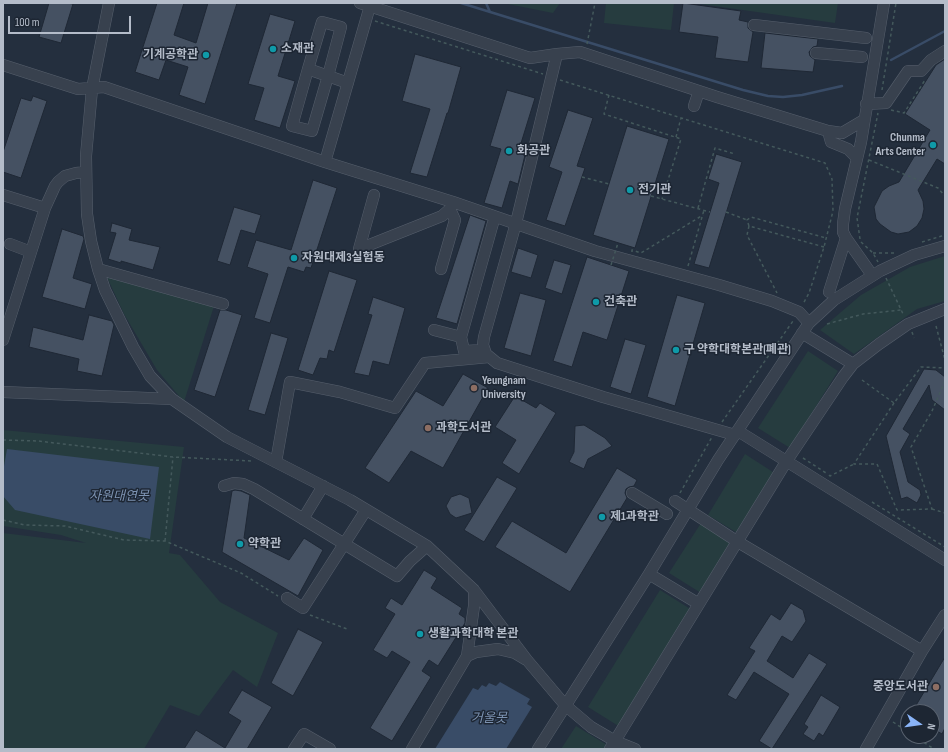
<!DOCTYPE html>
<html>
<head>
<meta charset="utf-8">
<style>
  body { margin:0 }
  #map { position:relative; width:948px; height:752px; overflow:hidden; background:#242f3e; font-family:"Sofia Sans Condensed",sans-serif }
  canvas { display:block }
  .frame { position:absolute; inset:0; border:4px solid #b4bcc9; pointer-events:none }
  .north { position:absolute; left:900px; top:704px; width:40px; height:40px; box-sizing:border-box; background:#1d2633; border:1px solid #59626f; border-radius:50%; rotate:103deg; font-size:11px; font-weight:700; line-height:16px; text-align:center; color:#b4bcc9 }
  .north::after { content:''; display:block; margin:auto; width:14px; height:18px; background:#8ab4f8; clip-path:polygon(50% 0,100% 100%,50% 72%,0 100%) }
  .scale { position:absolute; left:8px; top:16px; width:123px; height:18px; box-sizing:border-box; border:2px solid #b4bcc9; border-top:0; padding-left:5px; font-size:12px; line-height:14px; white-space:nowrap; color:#b4bcc9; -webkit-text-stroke:3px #1d2633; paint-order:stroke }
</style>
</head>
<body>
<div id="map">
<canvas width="948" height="752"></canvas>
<div class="frame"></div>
<div class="north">N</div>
<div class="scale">100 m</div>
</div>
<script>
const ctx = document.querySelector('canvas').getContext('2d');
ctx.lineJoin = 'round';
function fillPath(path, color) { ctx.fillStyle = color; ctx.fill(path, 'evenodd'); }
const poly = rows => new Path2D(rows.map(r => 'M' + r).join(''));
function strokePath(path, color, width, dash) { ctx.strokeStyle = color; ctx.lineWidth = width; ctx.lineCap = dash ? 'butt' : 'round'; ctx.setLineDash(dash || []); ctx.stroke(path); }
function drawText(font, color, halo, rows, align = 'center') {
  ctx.font = font + ' "Sofia Sans Condensed","Noto Sans KR",sans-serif'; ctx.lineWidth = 3; ctx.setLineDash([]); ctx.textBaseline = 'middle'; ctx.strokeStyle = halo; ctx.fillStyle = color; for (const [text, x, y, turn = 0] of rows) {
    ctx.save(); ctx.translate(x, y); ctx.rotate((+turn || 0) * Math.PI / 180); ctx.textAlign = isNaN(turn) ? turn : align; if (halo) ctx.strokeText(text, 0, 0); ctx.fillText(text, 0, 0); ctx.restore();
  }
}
fillPath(poly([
  [503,3,560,3,553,13],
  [606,3,674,3,671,30,604,23],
  [693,3,838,3,835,23],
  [945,256,945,301,917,309,854,354,820,330,861,295,910,267],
  [106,275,214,306,184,402,157,370,124,314],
  [808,351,838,371,790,448,758,428],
  [3,430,184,447,169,553,180,555,220,602,278,633,257,687,233,670,199,716,170,705,144,749,3,749,3,533,86,543,61,535,3,526],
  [745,454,776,474,739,534,708,515],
  [701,523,732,543,701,593,669,573],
  [660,590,692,610,620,727,588,707],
  [576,726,607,745,605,749,561,749]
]), '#263c3f');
fillPath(poly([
  [7,449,159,467,150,539,15,510,3,496,3,472],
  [500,682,530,699,527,704,532,707,506,749,435,749,473,688,478,690,482,685,486,687,489,683,496,686]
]), '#394c67');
strokePath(poly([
  [461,3,743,90,768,96,783,97,802,95,842,86],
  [486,3,490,12],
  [891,60,945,31]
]), '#394c67', 2.5);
const building = poly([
  [49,3,67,3,73,4,61,43,39,37,49,3],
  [157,3,184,3,174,35,196,43,208,3,237,3,205,104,179,95,188,67,166,60,159,80,135,72,157,3],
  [683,3,741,11,739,20,748,22,748,28,753,32,748,62,715,58,718,37,679,32,683,3],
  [270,14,295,21,278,76,295,81,280,128,254,120,264,88,248,84,270,14],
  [765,33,818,39,817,46,813,47,809,52,810,56,815,60,813,72,761,68,765,33],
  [415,54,461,67,448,113,447,113,427,177,410,173,430,109,402,101,415,54],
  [945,59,945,164,937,159,918,190,923,201,924,209,922,218,917,226,909,232,898,234,891,232,880,224,876,219,874,207,882,191,889,186,899,182,930,130,905,114,936,65,945,59],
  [507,90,535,98,518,153,525,155,518,184,510,181,502,208,484,203,501,149,490,146,507,90],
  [33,96,47,101,21,178,3,172,3,152,21,98,31,101,33,96],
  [568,110,593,118,577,166,585,168,565,226,546,220,562,172,549,167,568,110],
  [627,126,669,139,635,248,593,235,627,126],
  [716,154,742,162,709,268,694,264,719,183,708,179,716,154],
  [313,180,337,188,311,268,306,267,304,272,288,267,270,323,254,318,268,274,247,267,256,240,291,250,313,180],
  [234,207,261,215,255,234,241,230,230,265,217,261,234,207],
  [470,215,486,221,457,324,436,318,470,215],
  [112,223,132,229,129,240,160,247,153,270,121,261,121,263,108,259,116,233,110,232,112,223],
  [62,229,83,236,84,239,73,278,92,284,85,309,42,297,62,229],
  [518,248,538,255,531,278,511,272,518,248],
  [587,257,629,271,607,340,583,332,572,367,553,361,587,257],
  [554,260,571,265,562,294,545,288,554,260],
  [329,271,357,280,334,352,329,350,327,359,320,358,313,375,298,370,329,271],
  [520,293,546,300,531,356,504,348,520,293],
  [677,295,705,303,675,406,647,397,677,295],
  [373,297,405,308,389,365,373,361,369,376,354,373,372,315,368,314,373,297],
  [220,310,226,310,242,315,215,397,194,390,220,310],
  [89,315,112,321,114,325,102,376,77,371,79,359,29,347,33,327,83,340,89,315],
  [271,333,288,338,265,415,248,410,271,333],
  [625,339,646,345,631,394,610,387,625,339],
  [924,369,936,370,945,377,945,410,932,400,929,385,903,429,910,434,900,452,908,482,920,490,921,495,917,503,907,497,901,499,886,436,924,369],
  [463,374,488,388,443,468,411,451,389,483,365,468,416,391,443,406,463,374],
  [515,396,536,408,540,403,556,413,519,474,502,463,516,440,495,427,515,396],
  [584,425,605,438,612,446,588,459,584,469,569,462,574,452,575,426,584,425],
  [617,468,637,480,634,486,629,487,626,489,625,493,627,498,570,592,495,547,512,521,566,553,617,468],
  [497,477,517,488,484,542,464,530,497,477],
  [235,490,241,491,250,495,244,538,289,560,304,538,323,550,298,596,222,552,232,491,235,490],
  [460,494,469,498,472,513,456,518,450,514,446,506,451,497,460,494],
  [424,570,437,578,431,588,462,608,459,614,465,618,465,623,438,666,429,660,422,671,431,677,392,741,370,728,410,662,392,651,387,658,373,650,395,614,385,608,391,598,402,605,424,570],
  [791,603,803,610,806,621,792,642,782,636,767,661,793,678,809,653,827,664,772,749,759,741,789,694,754,672,736,700,727,695,755,651,749,648,771,614,780,620,791,603],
  [298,629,323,642,293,696,271,683,298,629],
  [945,657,945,728,942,734,932,728,932,712,912,712,945,657],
  [242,690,272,707,247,749,184,749,196,730,225,748,241,721,228,713,242,690],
  [821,695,840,707,823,736,819,733,814,741,803,734,808,727,804,724,821,695]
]);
fillPath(building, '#455162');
strokePath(building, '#1f2835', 1);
const minor = poly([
  [109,3,92,89,86,156,87,214,91,241,98,269,105,290,133,347,150,376,172,399,227,437,350,500,427,546,474,590,527,660,565,705,591,727,615,741,635,749],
  [360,3,530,58,557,54,580,52,717,97,828,131,842,133,864,120],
  [754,25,866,38],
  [816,53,862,57],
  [557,54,516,223,484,337,483,345,486,354,497,363,603,397,735,435],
  [3,65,78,89,104,87,325,162,453,202,595,251,719,285,772,301,799,312,809,323],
  [308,69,322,22,341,27,328,76,312,131,292,126,308,69,348,83],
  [866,104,886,103,908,71,921,71,931,60,945,51],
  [694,106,699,91],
  [828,131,831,142,848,149,857,158],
  [325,162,370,6],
  [3,195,45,208],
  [374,195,359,249,442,216,450,209,453,202],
  [10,244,31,252],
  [98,269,223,304],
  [441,269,455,220,450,209],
  [872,275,846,238,843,232,843,224,845,209,861,142,884,3],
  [829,292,846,238],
  [434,330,461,337],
  [802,333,853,364],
  [3,340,45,208,55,186,58,182,65,176,76,173,86,172],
  [484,350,464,351,461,337,493,223],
  [3,392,172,399],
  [738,431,945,560],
  [276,462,290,382,340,392,395,408,425,363,489,357],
  [224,486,234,483,243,484,254,489,397,576,410,561,427,546],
  [632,493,667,514],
  [675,501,738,542,922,651],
  [303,519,323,486],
  [649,574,699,604],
  [287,598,303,608,366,510],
  [467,656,474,606,474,590],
  [294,749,304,734,330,749],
  [412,749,467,656,476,652,498,649,515,653,525,659],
  [538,749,649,574,718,460,809,323,834,300,880,271,914,255,945,246],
  [610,749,786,462,843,377,853,364,879,344,908,324,945,309],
  [866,749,922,651,945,615]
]);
strokePath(minor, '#565f6c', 12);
strokePath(poly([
  [375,21,543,74],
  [587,44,595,3],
  [560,80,825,163,832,179,833,211,824,247,809,293,803,304],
  [882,90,896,3],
  [609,95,604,114,681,139,662,199],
  [891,110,904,113,925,80],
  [676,137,681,118],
  [869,160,938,188,945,196],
  [582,177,609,184],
  [651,196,710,212],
  [698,208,715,148,735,154],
  [726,212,747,220],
  [749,226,747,235,777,293],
  [860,239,857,218,878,113],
  [861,242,873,253,878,262],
  [922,242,945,235],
  [824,247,749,226,747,220,751,217,826,238],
  [632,252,632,250,641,253,703,215],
  [873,253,894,253],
  [688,266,704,210],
  [886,278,904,316],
  [827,324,863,314,901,310],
  [936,326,945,360],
  [912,332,914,338],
  [862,380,894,403,921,367,945,368],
  [894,403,854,464,877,464,897,510,932,509,911,447,932,411,945,381],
  [722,422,793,321],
  [3,440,38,441,173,457,252,461],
  [803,458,826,473],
  [829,475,830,476,854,464],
  [680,493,712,437],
  [872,502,945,547],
  [932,509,945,513],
  [3,520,25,525,65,526,124,540,165,541,241,573,278,596],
  [165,541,173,457],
  [310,615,347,629],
  [893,722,908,732],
  [914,736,934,749]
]), '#44595c', 1.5, [3, 3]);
strokePath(minor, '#38414e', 11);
strokePath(poly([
  [611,265,618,243]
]), '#44595c', 1.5, [3, 3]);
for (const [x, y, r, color] of [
  [273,49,4,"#0f9aa8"],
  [206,55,4,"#0f9aa8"],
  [933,145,4,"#0f9aa8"],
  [509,151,4,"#0f9aa8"],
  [630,190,4,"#0f9aa8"],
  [294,258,4,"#0f9aa8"],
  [596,302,4,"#0f9aa8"],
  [676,350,4,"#0f9aa8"],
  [474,388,4,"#8d6e63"],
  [428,428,4,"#8d6e63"],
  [602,517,4,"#0f9aa8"],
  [240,544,4,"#0f9aa8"],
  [420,634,4,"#0f9aa8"],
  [936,687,4,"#8d6e63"]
]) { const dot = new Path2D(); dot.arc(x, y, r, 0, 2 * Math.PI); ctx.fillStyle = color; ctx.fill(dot); strokePath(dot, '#1d2633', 1.5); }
drawText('bold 12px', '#b4bcc9', '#1d2633', [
  ["소재관",281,49],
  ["기계공학관",198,55,"right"],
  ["Chunma",925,138,"right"],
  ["Arts Center",925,152,"right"],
  ["화공관",517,151],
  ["전기관",638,190],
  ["자원대제3실험동",302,258],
  ["건축관",604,302],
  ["구 약학대학본관(폐관)",684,350],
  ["Yeungnam",482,381],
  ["University",482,395],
  ["과학도서관",436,428],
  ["제1과학관",610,517],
  ["약학관",248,544],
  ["생활과학대학 본관",428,634],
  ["중앙도서관",928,687,"right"]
], 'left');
drawText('italic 13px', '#7c92b1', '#1d2633', [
  ["자원대연못",119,497],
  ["거울못",489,719]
]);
</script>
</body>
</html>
